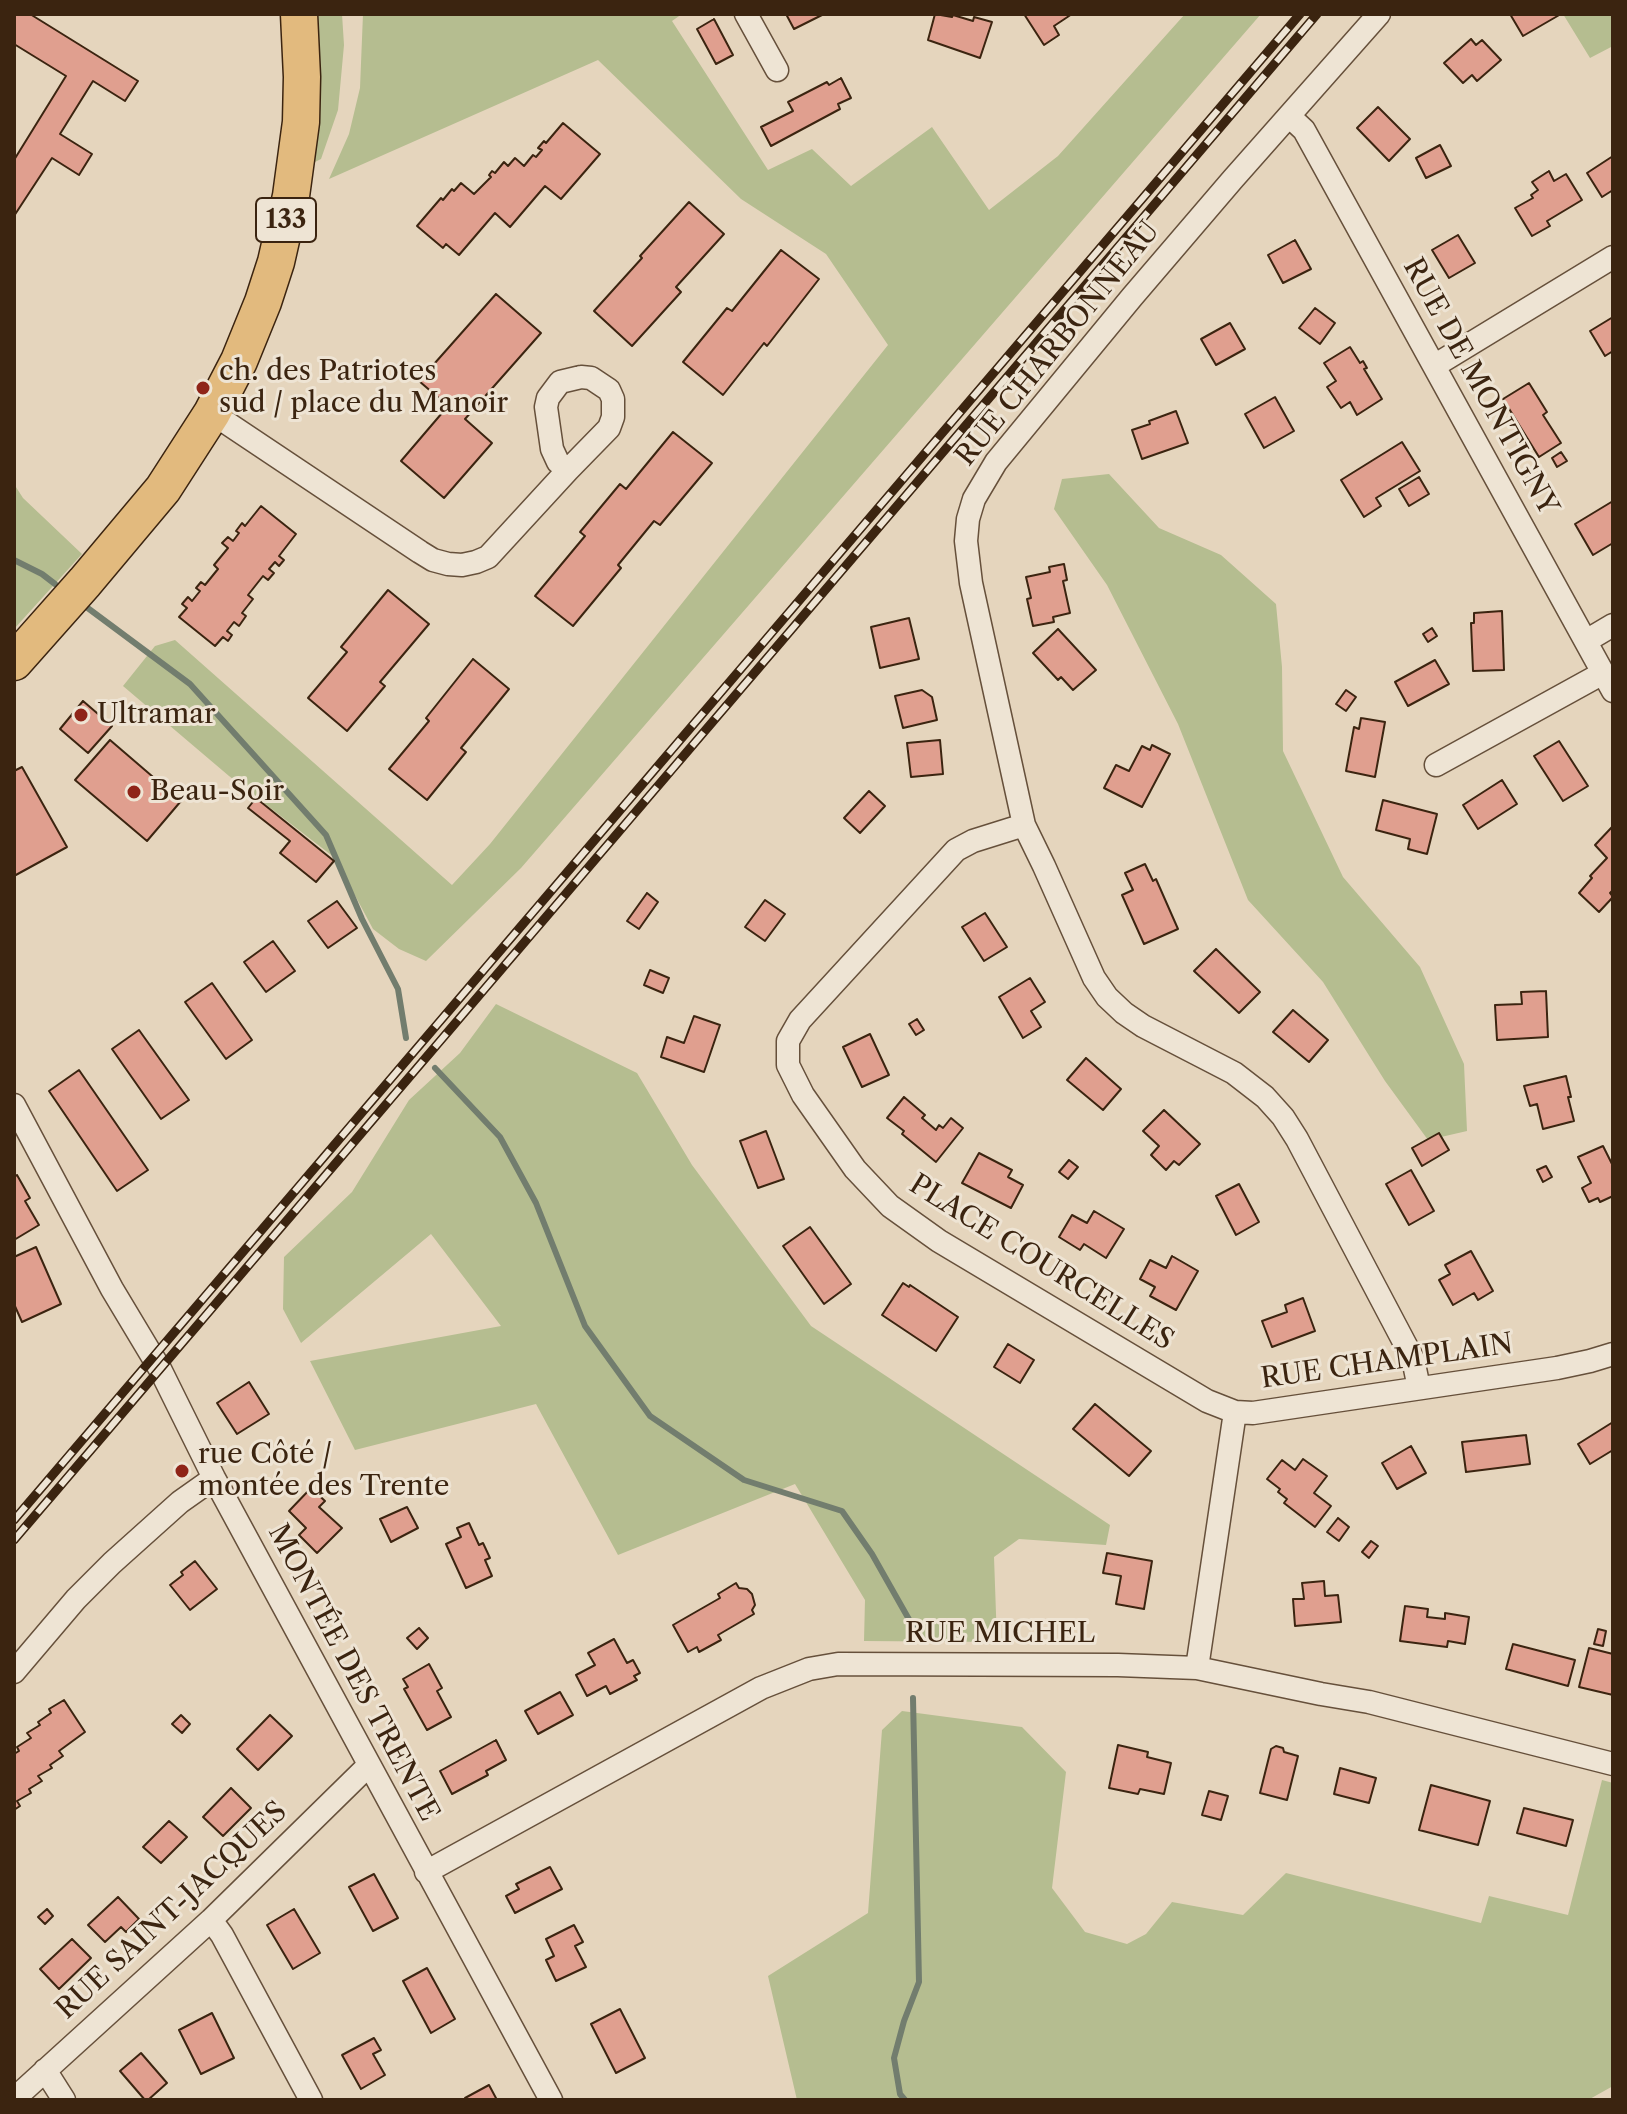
<!DOCTYPE html>
<html>
<head>
<meta charset="utf-8">
<style>
  body { margin:0 }
  #map { position:relative; width:1627px; height:2114px; overflow:hidden; background:#e5d5bd; font-family:"Libre Caslon Text",serif }
  canvas { display:block }
  .frame { position:absolute; inset:0; border:16px solid #3b2410; pointer-events:none }
</style>
</head>
<body>
<div id="map">
<canvas width="1627" height="2114"></canvas>
<div class="frame"></div>
</div>
<script>
const ctx = document.querySelector('canvas').getContext('2d');
ctx.lineJoin = 'round';
function fillPath(path, color) { ctx.fillStyle = color; ctx.fill(path, 'evenodd'); }
const poly = rows => new Path2D(rows.map(r => 'M' + r).join(''));
function strokePath(path, color, width, dash) { ctx.strokeStyle = color; ctx.lineWidth = width; ctx.lineCap = dash ? 'butt' : 'round'; ctx.setLineDash(dash || []); ctx.stroke(path); }
function drawText(font, color, halo, rows, align = 'center') {
  ctx.font = font + ' "Libre Caslon Text",serif'; ctx.lineWidth = 6; ctx.setLineDash([]); ctx.textBaseline = 'middle'; ctx.strokeStyle = halo; ctx.fillStyle = color; for (const [text, x, y, turn = 0] of rows) {
    ctx.save(); ctx.translate(x, y); ctx.rotate((+turn || 0) * Math.PI / 180); ctx.textAlign = isNaN(turn) ? turn : align; if (halo) ctx.strokeText(text, 0, 0); ctx.fillText(text, 0, 0); ctx.restore();
  }
}
fillPath(poly([
  [316,14,342,14,344,45,338,110,321,159,313,163],
  [363,14,682,14,672,21,768,170,812,149,851,186,932,127,989,210,1058,156,1185,14,1261,14,521,868,426,961,399,949,373,929,335,858,229,776,123,686,155,646,175,640,452,885,490,844,888,345,826,254,741,199,598,60,329,179,349,134,360,88],
  [1563,14,1613,14,1613,46,1590,58],
  [1109,474,1159,528,1221,555,1276,604,1282,667,1283,751,1343,877,1420,967,1464,1064,1467,1131,1428,1140,1385,1081,1323,982,1248,900,1178,724,1107,585,1054,509,1062,479],
  [14,484,23,498,82,554,14,629],
  [496,1004,637,1073,692,1165,811,1326,1110,1525,1106,1545,1019,1539,994,1557,997,1642,864,1641,865,1600,795,1484,618,1555,536,1404,355,1450,310,1361,501,1326,431,1234,301,1343,283,1309,284,1257,352,1192,409,1100,460,1053],
  [902,1711,1022,1727,1066,1772,1052,1888,1085,1932,1127,1944,1146,1934,1172,1902,1243,1915,1286,1873,1481,1923,1489,1896,1568,1915,1602,1780,1613,1783,1613,2086,1588,2100,797,2100,768,1976,868,1913,882,1730]
]), '#b5bd90');
strokePath(poly([
  [14,560,42,574,55,584],
  [85,606,190,684,326,835,362,919,398,989,406,1038],
  [435,1068,500,1137,536,1203,585,1326,650,1416,744,1480,842,1511,872,1554,915,1630],
  [905,2100,900,2094,894,2058,904,2021,919,1982,913,1698]
]), '#727d6e', 6);
const building = poly([
  [14,14,30,14,138,81,125,101,93,81,60,134,92,154,79,175,52,158,14,216,14,160,66,76,14,44,14,14],
  [786,14,821,14,822,15,794,29,786,14],
  [935,14,952,17,953,15,973,21,974,17,992,22,980,58,928,40,935,14],
  [1024,14,1072,14,1054,26,1059,35,1044,45,1024,14],
  [1510,14,1561,14,1523,36,1510,14],
  [714,19,733,55,716,64,697,29,714,19],
  [1471,39,1476,45,1482,40,1501,60,1477,81,1472,75,1463,83,1444,63,1471,39],
  [841,78,851,98,838,104,840,109,771,146,761,127,793,111,788,102,827,82,829,85,841,78],
  [1378,107,1410,139,1389,161,1357,128,1378,107],
  [563,123,600,154,561,199,545,186,510,227,495,213,459,255,446,244,443,248,417,226,441,198,443,200,452,189,454,191,461,183,474,194,491,177,489,175,492,171,495,173,504,162,508,166,515,158,524,166,533,155,536,157,542,150,538,148,544,141,546,143,563,123],
  [1440,145,1451,166,1426,178,1416,158,1440,145],
  [1613,156,1613,190,1602,197,1587,173,1613,156],
  [1549,171,1554,181,1566,174,1582,200,1547,221,1550,226,1532,236,1515,208,1533,198,1531,195,1538,190,1532,182,1549,171],
  [689,202,724,234,676,287,681,292,632,346,594,311,642,258,640,256,689,202],
  [1458,235,1475,263,1449,278,1432,250,1458,235],
  [1295,240,1311,269,1283,283,1268,255,1295,240],
  [781,250,819,279,767,346,764,343,723,395,683,362,727,308,732,311,781,250],
  [496,294,541,333,465,419,492,443,444,498,401,461,448,406,419,381,496,294],
  [1315,308,1335,323,1320,344,1299,328,1315,308],
  [1613,317,1613,351,1605,356,1590,331,1613,317],
  [1230,323,1245,349,1216,365,1201,339,1230,323],
  [1350,347,1360,363,1363,361,1367,368,1364,369,1382,399,1357,415,1350,402,1341,408,1327,387,1336,381,1324,363,1350,347],
  [1529,383,1547,412,1543,415,1561,443,1539,457,1503,399,1529,383],
  [1275,397,1294,431,1264,448,1245,414,1275,397],
  [1176,411,1188,443,1142,459,1132,430,1150,424,1149,421,1176,411],
  [673,432,712,463,660,525,654,521,618,565,621,568,573,626,535,596,585,536,580,532,620,484,626,489,673,432],
  [1402,442,1420,471,1376,498,1381,506,1364,517,1341,480,1402,442],
  [1561,452,1567,461,1557,467,1552,458,1561,452],
  [1419,477,1429,494,1409,506,1399,489,1419,477],
  [1613,501,1613,543,1593,555,1575,524,1613,501],
  [261,506,296,534,279,556,284,560,279,566,275,562,269,569,274,573,268,580,263,576,248,595,253,599,242,613,246,616,239,626,234,622,227,631,232,635,228,641,223,637,215,646,179,617,187,608,182,604,188,597,192,601,200,591,196,588,201,582,205,585,218,569,214,565,228,548,222,543,228,537,233,541,239,533,236,531,242,523,245,526,261,506],
  [1064,564,1067,580,1063,581,1070,613,1053,617,1054,622,1033,626,1027,599,1031,598,1026,577,1050,572,1049,567,1064,564],
  [388,590,429,624,380,682,385,686,347,731,308,698,347,652,341,647,388,590],
  [1502,611,1504,670,1473,671,1471,623,1474,623,1474,613,1502,611],
  [909,618,919,659,880,668,871,627,909,618],
  [1432,628,1437,636,1428,642,1423,634,1432,628],
  [1058,629,1096,670,1073,690,1061,677,1058,680,1033,653,1058,629],
  [473,659,509,689,461,748,466,752,427,800,389,769,429,721,426,718,473,659],
  [1435,660,1449,684,1408,706,1395,682,1435,660],
  [922,690,932,697,937,720,903,728,895,696,922,690],
  [1346,690,1356,697,1346,711,1336,704,1346,690],
  [83,701,112,726,88,753,60,729,83,701],
  [1361,718,1385,722,1375,777,1346,771,1354,727,1359,729,1361,718],
  [110,740,181,801,147,841,75,780,110,740],
  [940,740,943,774,911,777,907,743,940,740],
  [1559,741,1588,786,1563,801,1534,756,1559,741],
  [1152,745,1170,754,1142,807,1104,788,1116,765,1129,771,1142,746,1150,750,1152,745],
  [22,767,67,847,14,876,14,771,22,767],
  [1502,780,1517,804,1478,829,1463,805,1502,780],
  [869,791,885,806,860,833,844,818,869,791],
  [256,798,334,861,316,882,280,853,290,841,248,808,256,798],
  [1383,800,1437,814,1427,854,1408,849,1410,839,1376,830,1383,800],
  [1612,827,1613,890,1610,893,1613,897,1599,912,1579,893,1592,878,1590,876,1607,858,1595,845,1612,827],
  [1145,864,1153,881,1156,879,1178,929,1144,944,1122,895,1133,890,1125,873,1145,864],
  [647,893,658,902,639,929,627,921,647,893],
  [765,900,785,914,765,941,745,927,765,900],
  [337,901,357,928,328,948,308,921,337,901],
  [985,913,1007,947,984,961,962,927,985,913],
  [273,941,295,971,266,992,244,962,273,941],
  [1216,949,1260,992,1239,1013,1194,971,1216,949],
  [650,970,669,978,663,993,644,985,650,970],
  [1030,978,1045,1002,1031,1011,1041,1027,1023,1038,999,997,1030,978],
  [212,983,252,1040,226,1059,185,1002,212,983],
  [1546,991,1548,1037,1497,1040,1495,1005,1522,1004,1521,992,1546,991],
  [1293,1010,1328,1040,1309,1062,1273,1032,1293,1010],
  [694,1016,720,1025,704,1072,661,1057,667,1037,684,1043,694,1016],
  [917,1019,924,1030,916,1035,909,1024,917,1019],
  [139,1030,189,1100,161,1119,112,1049,139,1030],
  [870,1034,889,1075,862,1087,843,1047,870,1034],
  [1086,1058,1121,1089,1103,1110,1067,1080,1086,1058],
  [79,1070,148,1170,117,1191,49,1091,79,1070],
  [1566,1076,1571,1097,1568,1097,1574,1121,1543,1129,1537,1104,1530,1106,1524,1086,1566,1076],
  [904,1097,925,1115,922,1118,936,1130,939,1125,943,1128,951,1118,963,1128,936,1162,902,1134,904,1131,887,1118,904,1097],
  [1164,1110,1200,1144,1179,1165,1174,1161,1166,1170,1151,1155,1159,1146,1143,1131,1164,1110],
  [766,1131,784,1179,758,1188,740,1141,766,1131],
  [1439,1133,1449,1150,1422,1166,1412,1148,1439,1133],
  [1603,1146,1613,1166,1613,1196,1600,1202,1598,1198,1589,1202,1582,1188,1591,1183,1578,1157,1603,1146],
  [979,1153,1012,1170,1008,1177,1023,1185,1011,1208,962,1183,979,1153],
  [1069,1160,1078,1167,1068,1179,1059,1172,1069,1160],
  [1546,1166,1552,1177,1543,1182,1537,1170,1546,1166],
  [1411,1170,1434,1211,1409,1225,1386,1184,1411,1170],
  [17,1175,30,1198,25,1201,39,1225,14,1240,14,1177,17,1175],
  [1239,1184,1259,1222,1236,1235,1216,1196,1239,1184],
  [1094,1211,1124,1229,1106,1258,1084,1244,1080,1250,1059,1237,1072,1215,1087,1223,1094,1211],
  [810,1227,851,1284,824,1304,783,1246,810,1227],
  [36,1247,61,1304,22,1322,14,1304,14,1257,36,1247],
  [1471,1251,1493,1291,1478,1300,1474,1293,1453,1305,1439,1280,1450,1274,1445,1265,1471,1251],
  [1172,1256,1198,1271,1176,1310,1150,1296,1155,1287,1140,1279,1150,1260,1166,1268,1172,1256],
  [903,1283,909,1287,910,1285,958,1317,936,1351,882,1315,903,1283],
  [1303,1298,1315,1331,1272,1347,1262,1321,1287,1312,1285,1305,1303,1298],
  [1008,1344,1034,1360,1020,1383,994,1367,1008,1344],
  [249,1382,269,1414,237,1434,217,1403,249,1382],
  [1095,1404,1151,1451,1129,1476,1073,1429,1095,1404],
  [1613,1422,1613,1450,1590,1464,1578,1444,1613,1422],
  [1526,1435,1530,1464,1466,1472,1462,1442,1526,1435],
  [1411,1446,1426,1473,1397,1489,1382,1463,1411,1446],
  [1303,1459,1327,1476,1314,1493,1331,1506,1315,1527,1284,1503,1287,1499,1278,1492,1280,1489,1267,1479,1282,1460,1295,1470,1303,1459],
  [311,1488,325,1501,319,1507,342,1528,317,1553,299,1535,306,1528,289,1511,311,1488],
  [407,1507,418,1528,391,1542,380,1519,407,1507],
  [1338,1518,1349,1527,1339,1541,1327,1532,1338,1518],
  [469,1523,479,1545,483,1543,490,1558,485,1560,492,1576,466,1588,446,1544,461,1537,457,1528,469,1523],
  [1371,1541,1378,1546,1369,1558,1362,1552,1371,1541],
  [1107,1553,1152,1561,1144,1609,1116,1604,1121,1576,1103,1573,1107,1553],
  [195,1561,217,1589,190,1610,170,1585,183,1575,181,1572,195,1561],
  [1324,1581,1325,1596,1338,1595,1341,1622,1295,1626,1293,1599,1304,1599,1302,1583,1324,1581],
  [736,1583,739,1588,747,1589,752,1594,755,1605,752,1610,754,1614,718,1635,721,1640,699,1652,697,1647,688,1652,673,1625,720,1598,718,1594,736,1583],
  [1405,1606,1428,1609,1427,1617,1445,1619,1445,1613,1469,1617,1465,1644,1448,1641,1447,1647,1400,1641,1405,1606],
  [419,1628,428,1638,417,1649,407,1638,419,1628],
  [1598,1629,1606,1631,1603,1646,1594,1644,1598,1629],
  [614,1639,627,1663,633,1660,640,1673,634,1676,637,1680,610,1694,606,1686,587,1696,576,1675,595,1665,588,1653,614,1639],
  [1513,1644,1575,1660,1568,1686,1506,1669,1513,1644],
  [1589,1648,1613,1654,1613,1695,1579,1687,1589,1648],
  [429,1664,442,1688,437,1691,451,1717,427,1730,404,1689,408,1687,403,1679,429,1664],
  [560,1692,573,1715,538,1734,525,1711,560,1692],
  [64,1700,85,1732,59,1751,63,1756,50,1765,52,1768,38,1776,42,1781,29,1789,31,1793,17,1801,20,1806,14,1810,14,1754,19,1751,17,1747,31,1738,27,1733,40,1725,38,1722,51,1713,49,1709,64,1700],
  [181,1715,190,1724,182,1733,172,1724,181,1715],
  [270,1715,292,1736,258,1770,237,1749,270,1715],
  [496,1740,506,1760,486,1771,488,1775,452,1794,440,1771,496,1740],
  [1118,1745,1148,1752,1147,1757,1171,1763,1164,1794,1140,1789,1138,1794,1109,1788,1118,1745],
  [1276,1746,1283,1748,1284,1752,1298,1756,1287,1800,1260,1793,1271,1749,1276,1746],
  [1340,1768,1376,1778,1369,1803,1334,1794,1340,1768],
  [1431,1785,1490,1801,1478,1845,1419,1830,1431,1785],
  [231,1788,251,1808,223,1836,203,1817,231,1788],
  [1209,1791,1228,1796,1221,1820,1202,1815,1209,1791],
  [1524,1808,1573,1820,1566,1846,1517,1833,1524,1808],
  [169,1821,187,1837,161,1863,143,1847,169,1821],
  [550,1867,562,1889,515,1913,506,1896,519,1889,516,1884,550,1867],
  [374,1874,398,1918,373,1931,349,1887,374,1874],
  [118,1897,139,1919,126,1932,121,1927,105,1942,88,1925,118,1897],
  [47,1909,53,1916,45,1924,38,1917,47,1909],
  [294,1909,320,1953,293,1969,267,1925,294,1909],
  [574,1925,583,1942,575,1946,586,1967,556,1981,546,1960,554,1956,546,1939,574,1925],
  [72,1939,91,1958,59,1989,40,1969,72,1939],
  [427,1968,455,2019,431,2033,403,1981,427,1968],
  [620,2009,645,2058,616,2073,591,2024,620,2009],
  [212,2013,234,2058,201,2074,179,2030,212,2013],
  [374,2038,381,2050,373,2054,385,2075,361,2089,342,2055,374,2038],
  [141,2053,167,2083,148,2100,145,2100,120,2071,141,2053],
  [489,2085,497,2100,467,2100,465,2098,489,2085]
]);
fillPath(building, '#e09f8f');
strokePath(building, '#3b2410', 2);
const street = poly([
  [746,14,777,70],
  [1379,14,1233,179,1132,297,996,462,974,499,968,519,966,541,971,583,1024,825,1044,866,1094,978,1107,997,1124,1013,1143,1026,1234,1073,1265,1097,1283,1117,1297,1139,1413,1359,1419,1388],
  [1289,116,1304,130,1613,691],
  [1434,366,1613,257],
  [581,377,591,378,609,390,613,399,613,417,609,428,568,470,558,462,552,449,546,407,548,398,560,382,581,377],
  [212,413,420,552,433,560,448,564,462,565,476,562,488,557,568,470],
  [1586,641,1613,625],
  [1436,765,1603,673],
  [1024,825,973,841,956,850,800,1020,788,1041,788,1065,803,1095,855,1169,890,1206,939,1241,1207,1401,1235,1412,1253,1413,1557,1368,1590,1361,1613,1354],
  [14,1105,112,1289,160,1369,214,1478,551,2100],
  [1197,1668,1235,1412],
  [14,1672,76,1599,112,1563,180,1502,214,1478],
  [426,1872,761,1688,809,1669,838,1664,1118,1665,1197,1668,1321,1694,1369,1702,1613,1764],
  [211,1920,222,1935,311,2100],
  [45,2070,64,2100],
  [14,2099,211,1920,369,1765]
]);
const primary = poly([
  [14,662,85,582,163,489,212,413,239,361,263,302,276,262,291,196,301,122,302,77,299,14]
]);
strokePath(street, '#66503b', 25);
strokePath(primary, '#3b2410', 39);
strokePath(street, '#eee4d4', 22);
strokePath(primary, '#e2ba7e', 36);
const rail = poly([
  [14,1520,1300,14],
  [14,1540,1317,14]
]);
strokePath(rail, '#3b2410', 9);
strokePath(rail, '#eee4d4', 6, [18]);
for (const [x, y, r, color] of [
  [203,388,8,"#8f2418"],
  [81,715,8,"#8f2418"],
  [134,792,8,"#8f2418"],
  [182,1471,8,"#8f2418"]
]) { const dot = new Path2D(); dot.arc(x, y, r, 0, 2 * Math.PI); ctx.fillStyle = color; ctx.fill(dot); strokePath(dot, '#eee4d4', 3); }
for (const [x, y, w] of [
  [286,220,60]
]) { const box = new Path2D(); box.roundRect(x - w / 2, y - 22, w, 44, 6); ctx.fillStyle = '#eee4d4'; ctx.fill(box); strokePath(box, '#3b2410', 2); }
drawText('bold 26px', '#3b2410', null, [
  ["133",286,220]
]);
drawText('28px', '#3b2410', '#eee4d4', [
  ["RUE CHARBONNEAU",1058,344,-51],
  ["RUE DE MONTIGNY",1480,387,61],
  ["PLACE COURCELLES",1041,1263,32],
  ["RUE CHAMPLAIN",1387,1362,-8],
  ["RUE MICHEL",1000,1634],
  ["MONTÉE DES TRENTE",353,1673,62],
  ["RUE SAINT-JACQUES",172,1911,-43]
]);
drawText('28px', '#3b2410', '#eee4d4', [
  ["ch. des Patriotes",219,372],
  ["sud / place du Manoir",219,404],
  ["Ultramar",97,715],
  ["Beau-Soir",150,792],
  ["rue Côté /",198,1455],
  ["montée des Trente",198,1487]
], 'left');
</script>
</body>
</html>
